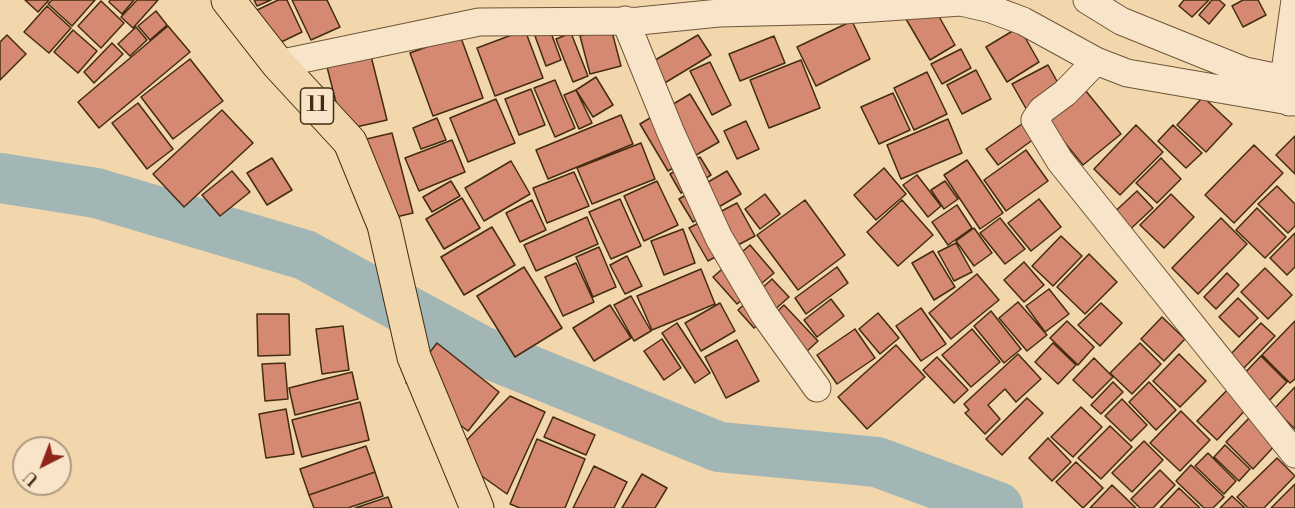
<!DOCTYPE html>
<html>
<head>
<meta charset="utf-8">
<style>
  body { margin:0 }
  #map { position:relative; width:1295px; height:508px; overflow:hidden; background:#f2d6ac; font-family:"Libre Bodoni",serif }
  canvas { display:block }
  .north { position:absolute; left:12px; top:436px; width:60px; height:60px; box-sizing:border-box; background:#f7e4c9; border:2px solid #af9a80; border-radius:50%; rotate:222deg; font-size:16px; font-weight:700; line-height:24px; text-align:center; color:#432c12 }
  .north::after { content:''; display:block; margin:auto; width:21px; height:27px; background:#8f2418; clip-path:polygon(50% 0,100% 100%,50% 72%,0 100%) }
</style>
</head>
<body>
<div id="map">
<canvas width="1295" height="508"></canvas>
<div class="north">U</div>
</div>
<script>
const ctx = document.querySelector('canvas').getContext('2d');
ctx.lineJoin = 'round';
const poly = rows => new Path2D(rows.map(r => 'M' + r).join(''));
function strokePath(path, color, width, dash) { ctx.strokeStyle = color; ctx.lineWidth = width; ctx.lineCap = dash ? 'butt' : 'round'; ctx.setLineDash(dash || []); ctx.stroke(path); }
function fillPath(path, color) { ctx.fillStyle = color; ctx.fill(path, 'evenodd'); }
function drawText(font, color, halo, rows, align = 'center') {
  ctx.font = font + ' "Libre Bodoni",serif'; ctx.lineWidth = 6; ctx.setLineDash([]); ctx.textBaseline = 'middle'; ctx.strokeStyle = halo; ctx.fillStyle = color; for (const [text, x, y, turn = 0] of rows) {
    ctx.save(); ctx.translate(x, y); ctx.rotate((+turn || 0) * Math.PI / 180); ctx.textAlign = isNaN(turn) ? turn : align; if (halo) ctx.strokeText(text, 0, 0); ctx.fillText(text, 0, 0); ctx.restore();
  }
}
strokePath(poly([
  [0,178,96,193,305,255,482,351,719,447,877,462,998,507]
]), '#a2b6b6', 50);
const building = poly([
  [25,0,49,0,38,12,25,0],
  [52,0,95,0,72,26,48,4,52,0],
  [110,0,134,0,122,14,109,2,110,0],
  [137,0,158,0,133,28,121,17,137,0],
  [254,0,271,0,257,6,254,0],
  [278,0,287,0,302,32,275,45,257,10,278,0],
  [292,0,327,0,340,27,311,40,292,0],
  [1184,0,1209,0,1192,17,1179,6,1184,0],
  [1212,0,1219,0,1225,5,1209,24,1199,15,1212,0],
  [1243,0,1258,0,1266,15,1243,27,1232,6,1243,0],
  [101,1,124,23,101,48,78,26,101,1],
  [932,4,955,45,930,60,906,19,932,4],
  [47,6,71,28,49,53,24,32,47,6],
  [156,11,167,25,150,40,138,26,156,11],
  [852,21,870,59,816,86,797,47,852,21],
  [168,26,190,52,99,128,78,102,168,26],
  [136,27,147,40,130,56,118,44,136,27],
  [1019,27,1039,62,1007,82,986,47,1019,27],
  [611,28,621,66,590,74,580,36,611,28],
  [73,30,97,51,78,73,54,52,73,30],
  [525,30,543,78,495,96,477,48,525,30],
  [550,30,561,60,546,66,535,36,550,30],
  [571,33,588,76,573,82,556,39,571,33],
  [7,35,26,54,0,80,0,42,7,35],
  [460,35,483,98,433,116,410,53,460,35],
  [698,35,711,55,658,87,645,66,698,35],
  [774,36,785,63,740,81,729,54,774,36],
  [112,43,123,54,94,83,84,72,112,43],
  [369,48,387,120,343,130,325,59,369,48],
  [961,49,971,68,942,84,931,64,961,49],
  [190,59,223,101,173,139,141,97,190,59],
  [801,60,820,108,769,128,750,80,801,60],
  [710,62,731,105,712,115,690,71,710,62],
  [1048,65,1063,92,1028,112,1012,84,1048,65],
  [976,70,991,99,962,114,947,85,976,70],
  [927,72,947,114,914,130,894,88,927,72],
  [596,77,613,105,593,117,576,90,596,77],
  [555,80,575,128,555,137,534,88,555,80],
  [1081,85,1121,134,1083,165,1042,115,1081,85],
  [531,89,545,125,519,135,505,99,531,89],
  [576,90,592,123,579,129,564,95,576,90],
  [893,93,910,130,879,144,861,107,893,93],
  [690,94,719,142,668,171,640,124,690,94],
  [1203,97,1232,124,1206,152,1177,125,1203,97],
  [496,99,515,143,468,162,450,118,496,99],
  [138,103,173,149,147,169,112,123,138,103],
  [222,110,253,143,184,207,153,174,222,110],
  [621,115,633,144,548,179,536,150,621,115],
  [437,118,446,140,421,149,413,128,437,118],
  [948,119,962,153,901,179,887,145,948,119],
  [746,121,759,149,737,159,724,131,746,121],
  [1022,124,1034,139,998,165,986,149,1022,124],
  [1136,125,1163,152,1120,195,1094,169,1136,125],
  [1173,125,1202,153,1186,168,1158,141,1173,125],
  [392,133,413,213,375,222,354,142,392,133],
  [1295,136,1295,174,1276,155,1295,136],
  [452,140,465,172,419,191,405,158,452,140],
  [641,143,655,179,592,204,577,168,641,143],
  [1254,145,1283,173,1234,223,1205,195,1254,145],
  [1026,150,1048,181,1006,211,984,180,1026,150],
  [700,157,711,175,681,193,670,174,700,157],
  [272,158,292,190,267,205,247,173,272,158],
  [1161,158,1181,179,1157,203,1136,183,1161,158],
  [967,160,1003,213,980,229,944,175,967,160],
  [511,161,530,194,484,221,465,188,511,161],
  [884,168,906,194,876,220,854,195,884,168],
  [232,171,250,192,220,216,202,195,232,171],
  [727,171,741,194,693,222,679,199,727,171],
  [574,172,589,206,547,223,533,188,574,172],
  [917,175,941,206,928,217,903,185,917,175],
  [451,181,460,196,432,212,423,197,451,181],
  [657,181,678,225,644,241,624,196,657,181],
  [945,181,958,199,944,209,931,190,945,181],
  [1277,186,1295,204,1295,226,1288,233,1258,204,1277,186],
  [1137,191,1153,208,1124,235,1108,218,1137,191],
  [765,194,780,214,760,229,745,209,765,194],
  [1171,194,1194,217,1164,248,1140,225,1171,194],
  [462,198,480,228,444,249,426,219,462,198],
  [620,199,641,246,611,259,589,212,620,199],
  [1039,199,1061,227,1031,251,1008,223,1039,199],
  [532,200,546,230,520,242,506,213,532,200],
  [805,200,845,255,798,290,757,235,805,200],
  [902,200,933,235,898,266,867,232,902,200],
  [737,203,755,236,708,261,689,228,737,203],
  [957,205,972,228,948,245,932,222,957,205],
  [1257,208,1286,237,1265,258,1236,230,1257,208],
  [587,217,598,244,536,271,524,245,587,217],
  [1000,218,1025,249,1005,264,980,233,1000,218],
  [1221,218,1247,244,1198,294,1172,268,1221,218],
  [492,227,515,265,464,295,441,257,492,227],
  [974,228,992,253,974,266,956,241,974,228],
  [683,229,695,263,664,275,651,241,683,229],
  [1295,233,1295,267,1287,275,1270,258,1295,233],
  [1061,236,1082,256,1053,286,1032,266,1061,236],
  [956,243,972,272,954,281,938,252,956,243],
  [750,245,774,273,737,304,713,277,750,245],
  [599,247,616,287,593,297,576,257,599,247],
  [933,251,955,287,934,300,912,263,933,251],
  [1089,254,1117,282,1085,314,1057,287,1089,254],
  [627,256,642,286,625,294,610,265,627,256],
  [1024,262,1044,285,1024,302,1004,280,1024,262],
  [576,263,594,302,563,316,545,277,576,263],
  [524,267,562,328,515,357,477,296,524,267],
  [837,267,848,283,806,314,795,298,837,267],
  [1265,268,1292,295,1268,319,1241,292,1265,268],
  [701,269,715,304,652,330,637,296,701,269],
  [1227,273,1239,285,1216,309,1204,297,1227,273],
  [977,274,999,300,951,339,929,313,977,274],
  [772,279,789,297,754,328,738,310,772,279],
  [1049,289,1069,314,1045,332,1026,306,1049,289],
  [631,296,651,331,634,341,614,305,631,296],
  [1238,298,1258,318,1239,337,1219,317,1238,298],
  [831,299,844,316,817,337,804,320,831,299],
  [1018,302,1047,335,1027,351,999,318,1018,302],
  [720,303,735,331,701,351,685,323,720,303],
  [1101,303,1122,323,1100,346,1078,325,1101,303],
  [610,305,631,338,594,361,573,328,610,305],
  [784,305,818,341,792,365,759,329,784,305],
  [921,308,946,344,921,361,896,326,921,308],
  [991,311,1021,349,1004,363,974,326,991,311],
  [878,313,899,338,880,354,859,329,878,313],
  [257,314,289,314,290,355,258,356,257,314],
  [1162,317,1185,339,1164,361,1141,339,1162,317],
  [1067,321,1094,347,1078,365,1050,338,1067,321],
  [1295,321,1295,379,1290,383,1262,355,1295,321],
  [677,323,710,373,695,383,662,333,677,323],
  [1261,323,1275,336,1241,371,1227,358,1261,323],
  [343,326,349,370,322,374,316,329,343,326],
  [855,329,875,358,837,384,817,355,855,329],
  [972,329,1000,362,971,387,942,355,972,329],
  [662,339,681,368,664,380,644,351,662,339],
  [737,340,759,381,726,398,705,357,737,340],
  [437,343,499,392,468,431,406,383,437,343],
  [1053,343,1076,365,1058,384,1035,362,1053,343],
  [1140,343,1161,364,1132,394,1110,373,1140,343],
  [896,345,925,377,867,429,838,397,896,345],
  [1018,354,1041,379,1016,402,1005,389,988,405,1000,419,985,434,965,413,969,410,964,404,1018,354],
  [1179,354,1206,381,1180,407,1153,381,1179,354],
  [1261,356,1287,382,1265,405,1239,379,1261,356],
  [937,357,968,390,954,403,923,370,937,357],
  [1094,358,1113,377,1092,398,1073,380,1094,358],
  [285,363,288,399,265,401,262,364,285,363],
  [352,372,358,399,295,415,289,388,352,372],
  [1113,382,1123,392,1101,414,1091,405,1113,382],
  [1149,382,1176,410,1156,430,1129,402,1149,382],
  [1233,384,1252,403,1217,440,1197,421,1233,384],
  [1295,387,1295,429,1274,409,1295,387],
  [510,396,545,412,507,494,452,455,510,396],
  [1027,398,1043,413,1002,455,986,439,1027,398],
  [1122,399,1147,425,1131,441,1105,416,1122,399],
  [360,402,369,440,302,457,292,420,360,402],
  [1081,407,1102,427,1073,457,1051,437,1081,407],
  [286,409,294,454,266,458,259,414,286,409],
  [1181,411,1210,440,1180,471,1150,443,1181,411],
  [1253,414,1280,440,1253,469,1226,442,1253,414],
  [553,417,595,435,586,455,544,437,553,417],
  [1110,426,1132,447,1101,479,1078,458,1110,426],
  [1048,438,1071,462,1052,481,1029,458,1048,438],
  [537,439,585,459,565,508,520,508,510,504,537,439],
  [1144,441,1163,460,1132,492,1112,473,1144,441],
  [1225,445,1250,469,1239,481,1214,457,1225,445],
  [366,446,375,472,309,495,300,469,366,446],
  [1208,453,1236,481,1224,494,1195,466,1208,453],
  [1277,458,1295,476,1264,508,1248,508,1237,497,1277,458],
  [1076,462,1103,488,1083,508,1056,482,1076,462],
  [1191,465,1224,497,1213,508,1204,508,1176,481,1191,465],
  [594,466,627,482,614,508,573,508,594,466],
  [1160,470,1175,485,1153,508,1140,508,1131,499,1160,470],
  [375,472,383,496,348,508,314,508,309,495,375,472],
  [642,474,667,488,655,508,622,508,642,474],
  [1295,484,1295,508,1271,508,1295,484],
  [1112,485,1136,508,1090,508,1112,485],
  [1179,488,1200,508,1160,508,1179,488],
  [1232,496,1245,508,1220,508,1232,496],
  [388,497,392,508,355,508,388,497]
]);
fillPath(building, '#d68971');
strokePath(building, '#432c12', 1.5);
const minor = poly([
  [1087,0,1121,21,1245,71,1284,79,1289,102],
  [625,20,671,133,719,238,764,314,817,388],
  [1096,61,1065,93,1042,110,1035,120,1060,161,1295,454],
  [278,64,479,22,639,21,719,13,843,10,961,2,991,9,1023,21,1096,61,1127,73,1295,102],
  [1284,79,1295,0]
]);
const trunk = poly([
  [228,0,278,64,350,142,384,225,414,357,477,508]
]);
strokePath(minor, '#6f5638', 29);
strokePath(trunk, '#432c12', 35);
strokePath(minor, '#f7e4c9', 27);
strokePath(trunk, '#f2d6ac', 33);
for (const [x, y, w] of [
  [317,106,33]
]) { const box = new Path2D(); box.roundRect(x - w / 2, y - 18, w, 36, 4.5); ctx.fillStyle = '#f7e4c9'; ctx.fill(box); strokePath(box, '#432c12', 1.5); }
drawText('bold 21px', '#432c12', null, [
  ["11",317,106]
]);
</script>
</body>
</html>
